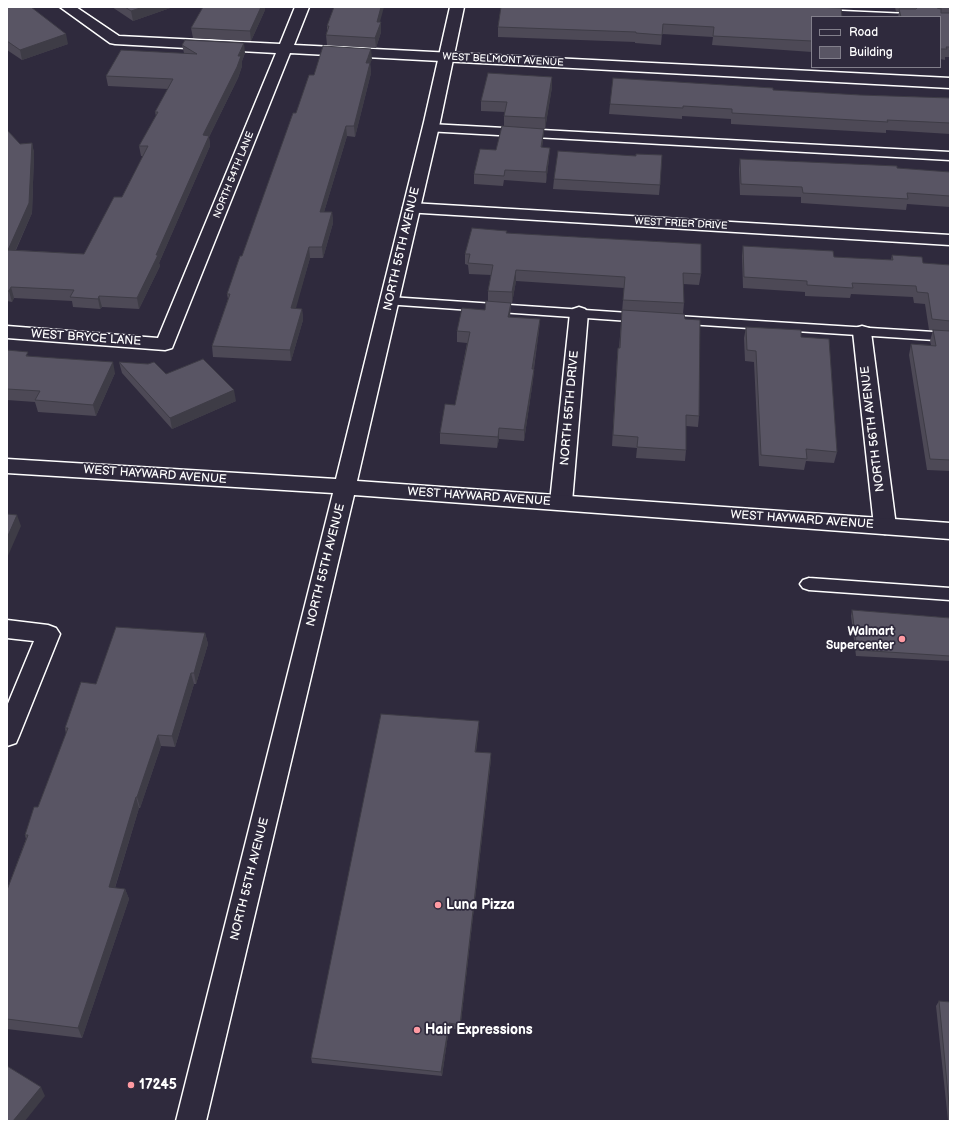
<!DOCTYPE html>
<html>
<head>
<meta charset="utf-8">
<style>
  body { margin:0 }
  #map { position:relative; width:957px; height:1128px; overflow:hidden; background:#2f2a3d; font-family:"Balsamiq Sans",sans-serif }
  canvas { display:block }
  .frame { position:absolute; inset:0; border:8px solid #fff; pointer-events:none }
  .legend { position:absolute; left:811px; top:16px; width:130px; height:52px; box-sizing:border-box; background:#2f2a3d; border:1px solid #827f8b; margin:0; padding:5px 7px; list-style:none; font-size:12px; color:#fff }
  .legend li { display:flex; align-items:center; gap:8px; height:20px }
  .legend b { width:20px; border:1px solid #827f8b }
</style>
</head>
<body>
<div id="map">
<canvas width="957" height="1128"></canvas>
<div class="frame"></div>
<ul class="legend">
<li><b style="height:5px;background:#2f2a3d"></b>Road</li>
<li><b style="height:11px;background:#595564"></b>Building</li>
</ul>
</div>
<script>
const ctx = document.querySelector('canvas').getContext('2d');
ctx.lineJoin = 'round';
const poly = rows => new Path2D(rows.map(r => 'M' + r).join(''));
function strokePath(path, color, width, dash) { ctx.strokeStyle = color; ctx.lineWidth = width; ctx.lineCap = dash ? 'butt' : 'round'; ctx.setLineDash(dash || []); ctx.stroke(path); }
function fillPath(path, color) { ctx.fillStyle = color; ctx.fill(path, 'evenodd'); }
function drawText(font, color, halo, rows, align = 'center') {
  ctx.font = font + ' "Balsamiq Sans",sans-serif'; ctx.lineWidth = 3.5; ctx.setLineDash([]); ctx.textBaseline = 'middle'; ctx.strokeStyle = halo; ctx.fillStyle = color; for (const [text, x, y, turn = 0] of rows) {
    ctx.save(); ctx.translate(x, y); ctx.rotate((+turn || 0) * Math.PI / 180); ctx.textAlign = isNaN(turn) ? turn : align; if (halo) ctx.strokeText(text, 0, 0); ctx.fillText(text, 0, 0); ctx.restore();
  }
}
const service = poly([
  [820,10,909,14,914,17,837,17,816,15,815,13,820,10],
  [430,124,950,152,950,160,426,131,424,128,426,125,430,124],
  [390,297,644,314,649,315,651,318,649,321,644,322,385,304,383,301,385,298,390,297],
  [677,316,950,333,950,341,672,323,670,320,672,317,677,316],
  [809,578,950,588,950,600,809,590,803,588,800,584,803,580,809,578]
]);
const minor = poly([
  [60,7,76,7,119,36,280,44,295,7,309,7,294,45,950,78,950,88,290,53,172,348,165,350,7,338,7,326,158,338,276,53,115,44,110,43,60,7],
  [411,203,950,235,950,245,405,212,403,208,405,204,411,203],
  [579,307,585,309,588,313,572,502,568,507,561,509,554,507,550,502,570,313,573,309,579,307],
  [862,326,869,328,871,332,896,526,893,531,885,534,877,531,874,526,853,332,855,328,862,326],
  [7,620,48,625,56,628,60,634,19,736,16,743,7,746,7,706,34,641,7,638,7,620]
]);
const tertiary = poly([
  [450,7,464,7,440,122,357,481,950,523,950,539,354,495,206,1121,176,1121,333,493,7,473,7,459,336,479,424,122,450,7]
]);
strokePath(service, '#fff', 3);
strokePath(minor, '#fff', 3);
strokePath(tertiary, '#fff', 3);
fillPath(service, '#2f2a3d');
fillPath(minor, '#2f2a3d');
fillPath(tertiary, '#2f2a3d');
fillPath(poly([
  [7,7,68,44,22,60,7,50],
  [112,7,173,7,133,21],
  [501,7,838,7,838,8,812,17,812,52,712,45,713,37,662,34,661,45,635,43,635,42,498,37,498,27],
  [895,7,950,7,950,57,945,57,945,60,940,59,940,17,898,17,899,12,896,12],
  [265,10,251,41,193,38,191,28],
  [380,22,381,32,376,48,327,45,326,35,327,32,327,26],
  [182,45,245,53,242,61,242,66,238,78,209,137,210,146,159,263,160,266,139,309,102,307,100,309,73,307,72,301,14,298,12,302,7,301,7,130,20,144,32,143,34,153,32,213,16,250,84,254,122,197,143,156,141,156,139,146,156,116,155,112,168,89,108,86,106,76,184,53],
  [372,59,370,63,371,73,355,137,347,136,324,212,332,212,333,223,323,258,310,258,295,309,302,309,303,320,291,361,213,357,212,346,228,299,227,294,242,256,296,113,314,75],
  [552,87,545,129,544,129,543,139,542,147,549,158,546,183,504,180,503,186,474,184,474,174,496,150,504,126,504,116,505,112,481,111,481,101],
  [773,90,860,95,950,98,950,134,886,130,886,133,731,124,731,119,682,116,682,119,609,114,610,104],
  [740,159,950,172,950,207,907,204,906,210,801,203,801,197,740,195,739,169],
  [554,179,660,185,659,195,553,189],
  [507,233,701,274,699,285,683,284,684,303,683,314,685,319,699,416,698,427,686,426,686,450,685,461,636,458,637,448,612,446,617,358,618,348,619,348,624,288,516,281,512,303,511,303,510,317,540,319,539,330,534,369,533,380,524,441,499,439,497,448,440,444,440,433,455,405,467,343,457,342,457,331,485,310,488,301,488,291,491,275,469,274,468,265,465,264,465,254],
  [743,246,834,257,891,260,892,255,923,263,950,265,950,471,927,470,909,355,911,344,931,345,930,341,933,330,929,330,925,304,914,303,913,297,851,294,850,298,805,296,805,292,743,288,742,256],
  [746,327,801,337,837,452,834,463,806,461,804,470,759,466,754,362,745,361,744,338],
  [7,350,29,356,115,373,96,416,38,412,35,402,7,400],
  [119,362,236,401,172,429,122,373],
  [852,610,950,618,950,661,856,656,851,616],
  [205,633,208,644,196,684,194,684,175,747,161,746,140,808,139,808,115,888,125,889,129,899,82,1038,7,1029,7,890,26,839,25,835,38,807,66,734,65,728,96,684],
  [479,726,476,752,491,753,491,759,460,1030,449,1028,442,1076,312,1063,311,1058],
  [939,1001,950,1002,950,1121,948,1121,936,1006]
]), '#4d4956');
fillPath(poly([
  [143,7,173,7,133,21,131,11],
  [261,7,265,7,265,10,251,41,250,31],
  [381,7,384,7,378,29,381,22,381,32,376,48,375,38,377,22],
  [937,7,942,7,940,14],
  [66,34,68,44,22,60,20,50],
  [244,43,245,53,242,61,242,66,238,78,209,137,210,146,159,263,160,266,139,309,137,298,156,255,203,135,238,56],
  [371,49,372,59,367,73,366,63],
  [370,63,371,73,355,137,354,126],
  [552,77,552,87,545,129,545,118],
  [346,126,347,136,321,222,320,212],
  [544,129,543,139,541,157,541,147],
  [32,143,34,153,32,213,11,260,8,250],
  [550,148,549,158,546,183,546,172],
  [332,212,333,223,323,258,322,247],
  [309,247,310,258,293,319,291,308],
  [516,270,516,281,512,303,512,292],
  [11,287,14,298,12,302,9,291],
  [99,296,102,307,100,309,98,299],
  [511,303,510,314,508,328,508,317],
  [302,309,303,320,291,361,290,350],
  [540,319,539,330,532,379,534,369,533,380,524,441,524,430],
  [113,362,115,373,96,416,93,405],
  [234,390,236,401,172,429,170,418],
  [499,428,499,439,497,448,498,437],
  [17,515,21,526,7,558,7,538],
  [205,633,208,644,196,684,194,673],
  [191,673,194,684,175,747,172,736],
  [479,721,479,726,475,758,475,752],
  [158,735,161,746,140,808,137,797],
  [491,753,491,759,460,1030,460,1025],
  [136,797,139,808,112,897,109,887],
  [125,889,129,899,82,1038,78,1028],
  [449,1023,449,1028,442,1076,441,1072],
  [41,1087,45,1096,25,1121,13,1121]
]), '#3e3c46');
const building = poly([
  [7,7,31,7,66,34,20,50,7,41,7,7],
  [125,7,143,7,131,11,125,7],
  [203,7,261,7,250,31,191,28,203,7],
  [334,7,381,7,377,22,381,22,375,38,326,35,329,26,327,26,334,7],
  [501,7,812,7,841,8,842,17,812,17,812,41,713,36,714,27,663,24,662,35,636,33,636,32,498,27,501,7],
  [918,7,937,7,937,8,941,9,941,13,950,13,950,47,946,47,947,49,940,49,940,17,901,17,899,9,916,9,918,7],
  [185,40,244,43,238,56,241,56,237,67,203,135,209,136,156,255,158,255,137,298,99,296,98,299,70,297,74,290,11,287,9,291,7,291,7,130,20,144,32,143,29,203,8,250,84,254,114,197,122,197,148,146,139,146,158,112,155,112,173,79,106,76,121,50,197,54,182,45,185,40],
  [323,46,371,49,366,63,370,63,354,126,346,126,320,212,332,212,322,247,309,247,291,308,302,309,290,350,212,346,230,294,227,294,240,256,242,256,293,113,296,113,309,75,314,75,323,46],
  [488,73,552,77,545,118,504,116,507,102,481,101,488,73],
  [613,78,773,88,773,90,860,95,950,98,950,123,887,120,888,122,732,113,732,109,683,106,683,108,610,104,613,78],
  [502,126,544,129,541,147,550,148,546,172,505,170,504,176,474,174,480,149,496,150,502,126],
  [558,151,636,156,636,154,662,155,660,185,554,179,558,151],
  [740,159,897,166,897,168,950,172,950,196,907,193,908,199,803,193,802,187,741,184,740,159],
  [472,228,507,231,506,233,701,244,701,274,683,273,684,303,623,300,625,277,516,270,512,292,488,291,493,265,468,263,470,254,465,254,472,228],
  [743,246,833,251,834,257,893,260,892,255,922,257,923,263,950,265,950,321,932,319,928,293,917,292,916,286,852,283,853,288,807,285,807,281,744,277,743,246],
  [486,301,511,303,508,317,540,319,532,369,534,369,524,430,499,428,498,437,440,433,445,404,455,405,470,332,457,331,462,308,485,310,486,301],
  [622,310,684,314,685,319,700,320,699,416,686,415,686,450,637,447,638,437,613,435,618,348,620,348,622,310],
  [746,327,801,330,801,337,829,339,837,452,806,449,807,459,761,455,756,351,747,350,746,327],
  [933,330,950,331,950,460,930,459,911,344,936,346,933,330],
  [7,350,28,352,26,356,113,362,93,405,35,400,40,391,7,389,7,350],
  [203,359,234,390,170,418,119,362,148,364,154,362,166,374,203,359],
  [7,514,17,515,7,538,7,514],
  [852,610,950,618,950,656,857,650,852,610],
  [116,627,205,633,194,673,191,673,172,736,158,735,137,797,136,797,109,887,125,889,78,1028,7,1019,7,890,28,835,25,835,34,807,38,807,68,728,65,728,81,682,96,684,116,627],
  [381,714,479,721,475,752,491,753,460,1025,449,1023,441,1072,311,1058,381,714],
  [939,1001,950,1002,950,1114,939,1001],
  [7,1066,41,1087,13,1121,7,1121,7,1066]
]);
fillPath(building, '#595564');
strokePath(building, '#3e3c46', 1);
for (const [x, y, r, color] of [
  [902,639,4,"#ff9aa2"],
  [438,905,4,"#ff9aa2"],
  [417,1030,4,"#ff9aa2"],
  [131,1085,4,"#ff9aa2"]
]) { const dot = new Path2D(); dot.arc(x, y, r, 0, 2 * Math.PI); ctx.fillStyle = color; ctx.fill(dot); strokePath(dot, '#2f2a3d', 1.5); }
drawText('10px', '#fff', '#2f2a3d', [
  ["WEST BELMONT AVENUE",503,60,3],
  ["NORTH 54TH LANE",234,175,-68],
  ["WEST FRIER DRIVE",681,224,3]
]);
drawText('12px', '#fff', '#2f2a3d', [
  ["NORTH 55TH AVENUE",402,249,-77],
  ["WEST BRYCE LANE",86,338,4],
  ["NORTH 55TH DRIVE",570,408,-85],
  ["NORTH 56TH AVENUE",873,429,-97],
  ["WEST HAYWARD AVENUE",155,475,4],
  ["WEST HAYWARD AVENUE",479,497,4],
  ["WEST HAYWARD AVENUE",802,520,4],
  ["NORTH 55TH AVENUE",326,565,-76],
  ["NORTH 55TH AVENUE",250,879,-76]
]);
drawText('bold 12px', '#fff', '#2f2a3d', [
  ["Walmart",894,632],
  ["Supercenter",894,646]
], 'right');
drawText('bold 14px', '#fff', '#2f2a3d', [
  ["Luna Pizza",446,905],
  ["Hair Expressions",425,1030],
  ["17245",139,1085]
], 'left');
</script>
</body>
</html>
